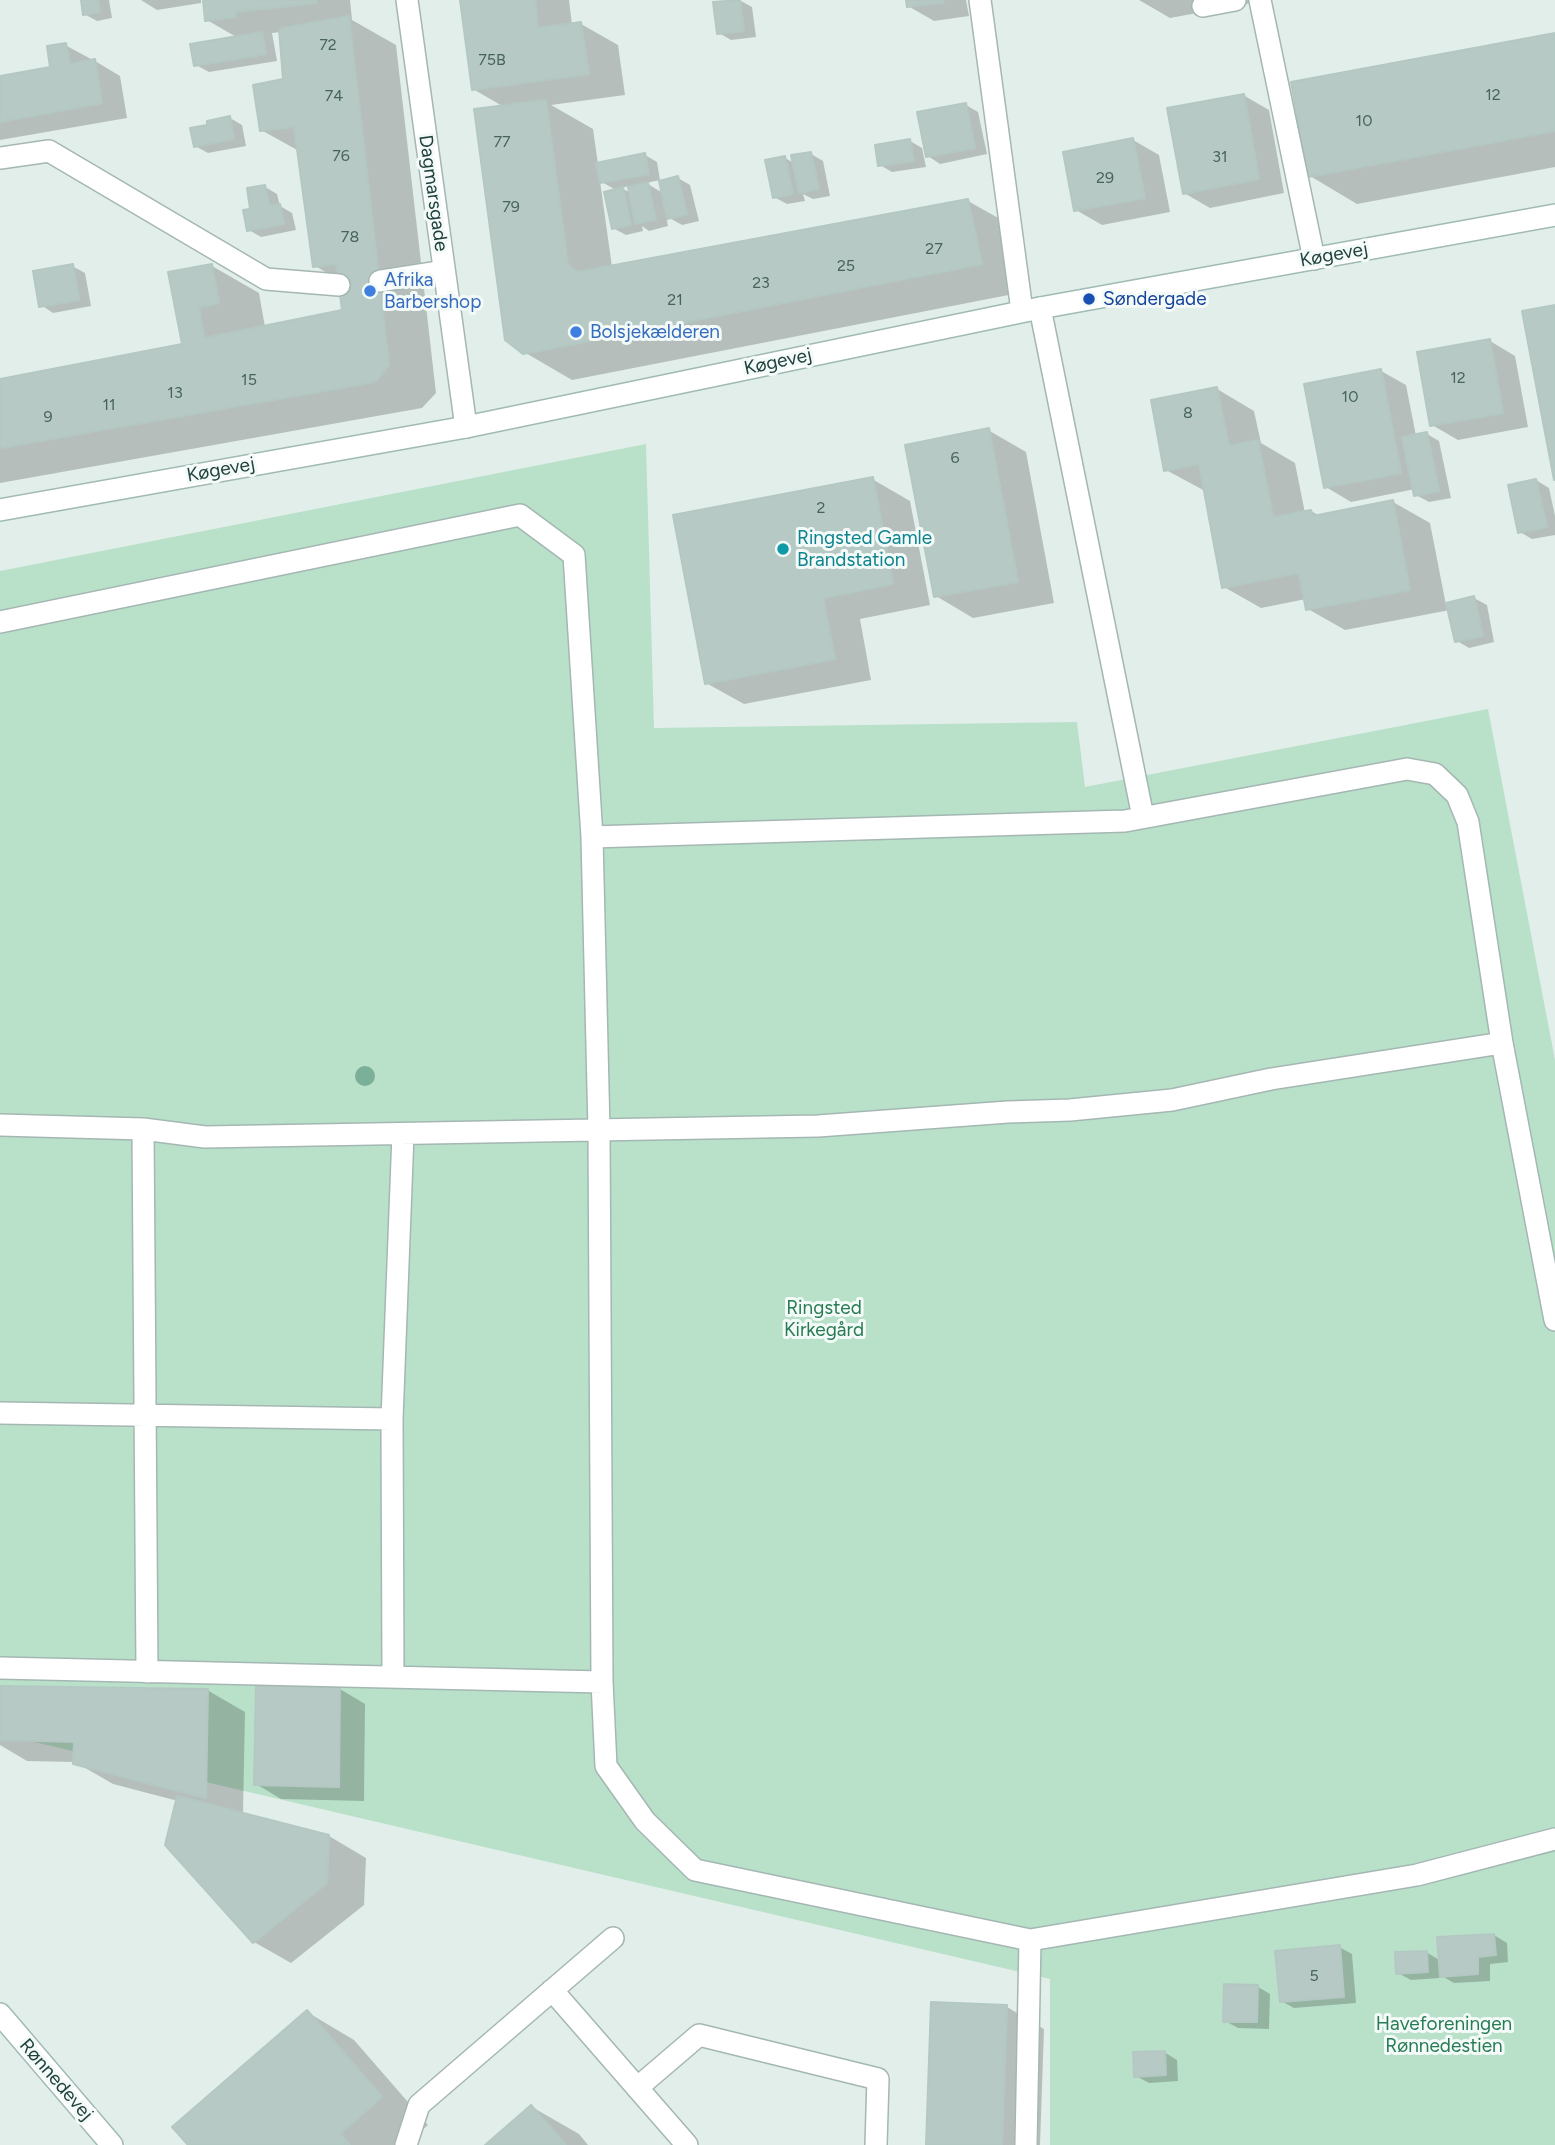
<!DOCTYPE html>
<html>
<head>
<meta charset="utf-8">
<style>
  body { margin:0 }
  canvas { display:block; background:#e2eeea }
</style>
</head>
<body>
<canvas width="1555" height="2145"></canvas>
<script>
const ctx = document.querySelector('canvas').getContext('2d');
ctx.lineJoin = 'round';
function fillPath(path, color) { ctx.fillStyle = color; ctx.fill(path, 'evenodd'); }
const poly = rows => new Path2D(rows.map(r => 'M' + r).join(''));
function strokePath(path, color, width, dash) { ctx.strokeStyle = color; ctx.lineWidth = width; ctx.lineCap = dash ? 'butt' : 'round'; ctx.setLineDash(dash || []); ctx.stroke(path); }
function drawText(font, color, halo, rows, align = 'center') {
  ctx.font = font + ' Figtree,sans-serif'; ctx.lineWidth = 6; ctx.setLineDash([]); ctx.textBaseline = 'middle'; ctx.strokeStyle = halo; ctx.fillStyle = color; for (const [text, x, y, turn = 0] of rows) {
    ctx.save(); ctx.translate(x, y); ctx.rotate((+turn || 0) * Math.PI / 180); ctx.textAlign = isNaN(turn) ? turn : align; if (halo) ctx.strokeText(text, 0, 0); ctx.fillText(text, 0, 0); ctx.restore();
  }
}
fillPath(poly([
  [646,444,654,728,1077,722,1085,787,1488,709,1555,1060,1555,2145,1050,2145,1050,1979,0,1734,0,571]
]), '#b9e1ca');
fillPath(poly([
  [82,0,109,0,112,18,97,21,84,14],
  [141,0,201,0,201,3,157,10],
  [205,0,350,0,352,20,396,45,436,393,422,408,0,483,0,380,184,345,212,266,259,293,265,327,344,311,340,280,315,266,299,151,261,130,285,80,281,32,272,33,277,61,209,72,196,65,238,38,207,20],
  [461,0,569,0,572,25,581,24,618,45,625,95,551,105,593,129,598,164,645,155,657,162,660,180,646,183,663,193,678,178,690,185,699,221,682,225,666,216,668,226,649,231,642,226,643,231,626,235,613,228,616,190,600,181,612,267,968,201,1016,228,1029,291,572,380,524,352,504,107,473,89],
  [629,186,631,193,621,188],
  [739,0,752,7,756,37,731,40,719,33],
  [908,0,966,0,969,16,934,21,908,6],
  [1139,0,1267,0,1170,18],
  [1555,35,1555,167,1357,204,1310,176],
  [65,45,91,59,92,62,95,61,120,76,127,118,0,140,0,78,52,69],
  [1243,95,1269,110,1284,193,1210,208,1184,193],
  [966,105,978,112,987,154,940,164,928,156],
  [230,118,242,125,246,146,208,153,195,146],
  [1133,140,1159,155,1170,212,1102,225,1076,210],
  [910,141,922,148,926,167,892,172,880,165],
  [811,154,823,161,830,196,813,199,803,194,805,201,787,204,774,197,785,158,794,163],
  [265,187,277,194,280,206,292,213,296,230,261,237,249,230,252,211],
  [72,266,85,273,91,306,53,313,41,305],
  [1490,341,1515,356,1528,427,1458,440,1432,425],
  [1381,371,1406,385,1416,436,1427,434,1439,441,1451,498,1429,502,1416,495,1415,489,1351,502,1326,487],
  [1217,389,1254,411,1261,443,1295,463,1305,513,1311,511,1320,516,1393,502,1430,523,1446,605,1474,598,1487,605,1494,642,1469,648,1457,641,1450,610,1345,630,1308,609,1306,599,1261,608,1224,587,1205,491,1166,470],
  [988,430,1026,452,1054,603,973,618,936,596],
  [872,479,910,501,930,605,860,619,871,680,744,704,706,683],
  [1536,480,1549,488,1555,516,1555,535,1532,539,1520,532],
  [0,1688,207,1690,245,1712,243,1815,329,1836,366,1858,364,1905,291,1963,254,1942,178,1801,113,1784,75,1762,27,1761,0,1745],
  [340,1689,365,1704,364,1801,281,1799,256,1784],
  [1494,1935,1507,1943,1508,1962,1490,1964,1490,1981,1454,1983,1440,1975,1440,1978,1411,1980,1398,1973,1426,1952,1441,1961],
  [1339,1947,1352,1954,1356,2003,1294,2008,1281,2001],
  [1258,1987,1270,1994,1269,2029,1238,2028,1225,2021],
  [1007,2007,1044,2029,1040,2145,927,2145],
  [307,2012,354,2040,428,2125,406,2145,190,2145],
  [1164,2052,1177,2060,1178,2081,1149,2083,1136,2076],
  [532,2107,579,2134,588,2145,488,2145]
]), '#0003');
const building = poly([
  [81,0,98,0,100,12,83,15,81,0],
  [203,0,316,0,316,3,235,12,236,17,205,21,203,0],
  [460,0,535,0,538,28,581,22,589,74,472,90,460,0],
  [740,0,744,31,717,34,713,2,740,0],
  [906,0,943,0,944,2,907,7,906,0],
  [349,16,389,365,375,382,0,448,0,379,182,344,168,272,212,264,219,303,199,307,204,338,342,310,336,264,313,267,294,127,260,131,253,85,283,79,279,29,349,16],
  [262,32,266,54,194,66,190,44,262,32],
  [1555,33,1555,131,1308,177,1291,82,1555,33],
  [66,43,70,64,95,59,102,103,0,122,0,76,50,67,47,46,66,43],
  [1244,94,1259,179,1183,194,1167,108,1244,94],
  [546,100,568,265,577,272,968,199,982,264,523,354,505,340,474,109,546,100],
  [966,103,975,148,926,157,917,112,966,103],
  [230,116,234,139,194,147,190,128,207,125,207,121,230,116],
  [1133,138,1145,198,1074,211,1063,152,1133,138],
  [910,139,914,161,878,166,875,145,910,139],
  [811,152,819,189,799,193,791,155,811,152],
  [645,153,649,174,600,183,596,163,645,153],
  [785,156,793,194,773,198,765,160,785,156],
  [678,176,687,214,667,219,659,181,678,176],
  [648,182,656,220,635,224,628,187,648,182],
  [265,185,269,205,280,204,284,224,247,231,243,210,250,209,247,188,265,185],
  [623,187,631,225,612,229,604,192,623,187],
  [73,264,79,300,39,307,33,271,73,264],
  [1555,305,1555,479,1554,480,1522,311,1555,305],
  [1490,339,1503,413,1430,426,1417,352,1490,339],
  [1381,369,1401,473,1324,488,1304,384,1381,369],
  [1217,387,1229,446,1258,440,1273,517,1311,510,1313,516,1393,500,1410,590,1306,610,1299,573,1222,588,1199,464,1164,471,1151,400,1217,387],
  [989,428,1018,582,934,597,905,445,989,428],
  [1427,432,1439,491,1414,496,1402,437,1427,432],
  [873,477,893,584,823,598,835,659,705,684,673,515,873,477],
  [1536,479,1547,527,1518,533,1508,485,1536,479],
  [1474,596,1483,636,1455,642,1446,603,1474,596],
  [0,1686,208,1689,206,1798,73,1764,74,1742,0,1740,0,1686],
  [256,1686,340,1687,339,1787,254,1785,256,1686],
  [177,1796,329,1835,327,1883,253,1943,165,1845,177,1796],
  [1494,1934,1496,1955,1478,1957,1478,1974,1440,1977,1437,1937,1494,1934],
  [1340,1945,1344,1997,1280,2002,1275,1951,1340,1945],
  [1427,1951,1428,1972,1396,1974,1395,1952,1427,1951],
  [1224,1984,1258,1985,1257,2022,1223,2022,1224,1984],
  [931,2002,1007,2005,1002,2145,926,2145,931,2002],
  [307,2010,382,2097,340,2134,350,2145,188,2145,172,2127,307,2010],
  [1165,2051,1166,2075,1134,2077,1133,2052,1165,2051],
  [531,2105,566,2145,485,2145,531,2105]
]);
fillPath(building, '#b7c9c4');
strokePath(building, '#b4c8c3', 2);
const lane = poly([
  [980,0,1022,311],
  [1260,0,1314,259],
  [1203,6,1235,0],
  [0,158,49,151,266,279,339,285],
  [380,281,444,271],
  [1040,308,1143,817],
  [0,622,520,515,574,555,592,837,1125,821,1407,769,1435,774,1457,795,1468,822,1502,1043,1555,1320],
  [592,837,599,1130,602,1682],
  [0,1125,143,1129,205,1137,818,1126,1008,1112,1070,1110,1172,1100,1271,1079,1502,1043],
  [143,1129,147,1672],
  [0,1413,392,1419],
  [0,1668,602,1682,606,1766,645,1821,695,1870,1030,1940,1417,1875,1555,1839],
  [393,1677,392,1419,403,1134],
  [552,1990,687,2145],
  [637,2088,699,2035,878,2079,876,2145],
  [406,2145,419,2105,613,1938],
  [1026,2145,1030,1940]
]);
const street = poly([
  [407,0,466,427]
]);
const secondary = poly([
  [0,510,466,427,1040,308,1555,215],
  [0,2014,112,2145]
]);
strokePath(lane, '#a4b7b3', 24);
strokePath(street, '#a4b7b3', 24);
strokePath(secondary, '#a0bab5', 24);
strokePath(lane, '#fff', 21);
strokePath(street, '#fff', 21);
strokePath(secondary, '#fff', 21);
ctx.fillStyle = '#7baf98';
for (const [x, y] of [
  [365,1076]
]) { ctx.beginPath(); ctx.arc(x, y, 10, 0, 2 * Math.PI); ctx.fill(); }
for (const [x, y, r, color] of [
  [370,291,7,"#3f7fe0"],
  [1089,299,7,"#1a4fb4"],
  [576,332,7,"#3f7fe0"],
  [783,549,7,"#0f9aa8"]
]) { const dot = new Path2D(); dot.arc(x, y, r, 0, 2 * Math.PI); ctx.fillStyle = color; ctx.fill(dot); strokePath(dot, '#f3faf8', 2.5); }
drawText('16px', '#46635f', null, [
  ["72",328,45],
  ["75B",492,60],
  ["12",1493,95],
  ["74",334,96],
  ["10",1364,121],
  ["77",502,142],
  ["76",341,156],
  ["31",1220,157],
  ["29",1105,178],
  ["79",511,207],
  ["78",350,237],
  ["27",934,249],
  ["25",846,266],
  ["23",761,283],
  ["21",675,300],
  ["12",1458,378],
  ["15",249,380],
  ["13",175,393],
  ["10",1350,397],
  ["11",109,405],
  ["8",1188,413],
  ["9",48,417],
  ["6",955,458],
  ["2",821,508],
  ["5",1314,1976]
]);
drawText('19px', '#20413d', '#f3faf8', [
  ["Dagmarsgade",433,193,82],
  ["Køgevej",1334,255,-10],
  ["Køgevej",778,362,-12],
  ["Køgevej",221,470,-10],
  ["Rønnedevej",56,2080,49]
]);
drawText('19px', '#366cbe', '#f3faf8', [
  ["Afrika",384,280],
  ["Barbershop",384,302],
  ["Bolsjekælderen",590,332]
], 'left');
drawText('19px', '#164399', '#f3faf8', [
  ["Søndergade",1103,299]
], 'left');
drawText('19px', '#0d838f', '#f3faf8', [
  ["Ringsted Gamle",797,538],
  ["Brandstation",797,560]
], 'left');
drawText('19px', '#277b55', '#f3faf8', [
  ["Ringsted",824,1308],
  ["Kirkegård",824,1330],
  ["Haveforeningen",1444,2024],
  ["Rønnedestien",1444,2046]
]);
</script>
</body>
</html>
